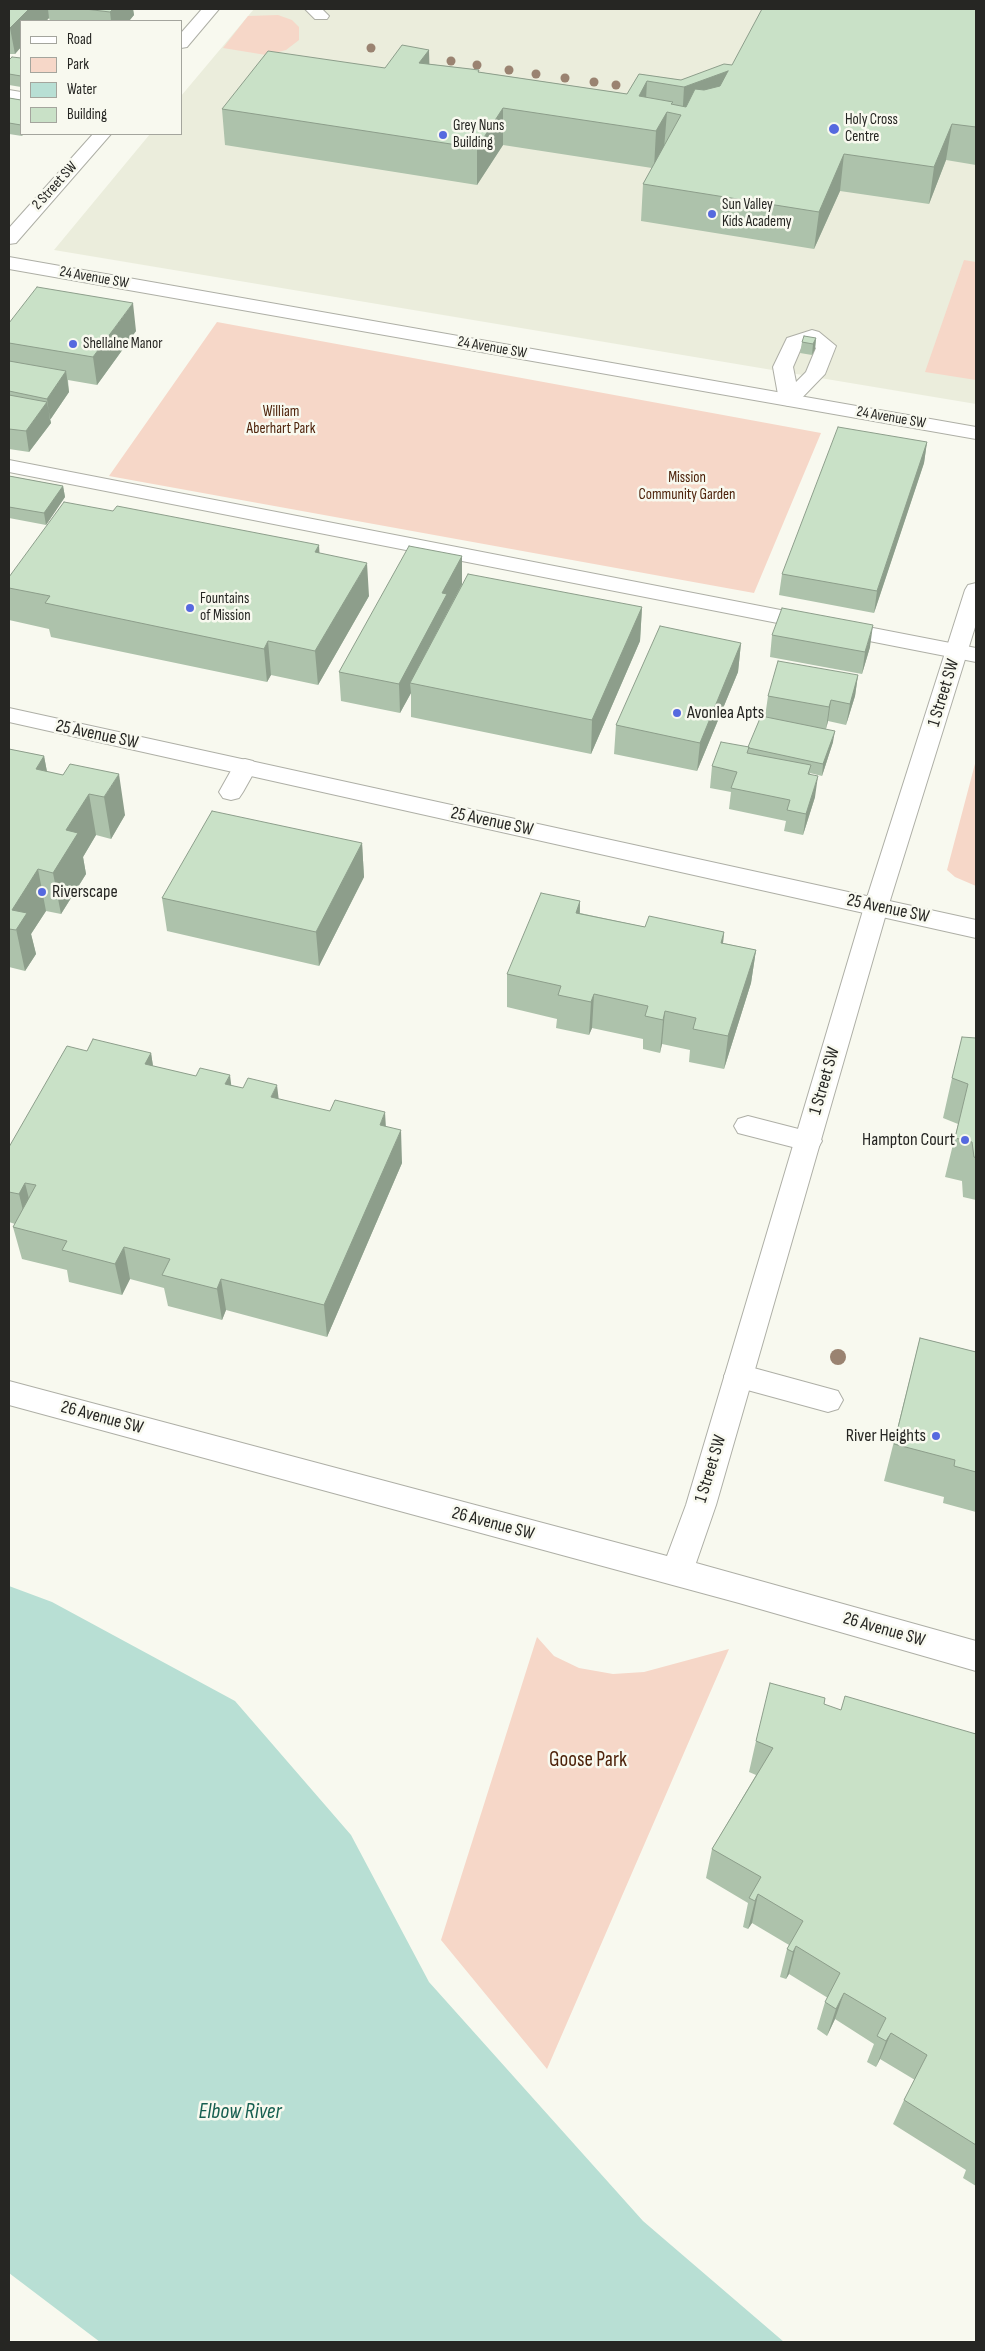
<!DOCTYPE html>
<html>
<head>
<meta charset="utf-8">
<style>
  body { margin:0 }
  #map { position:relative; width:985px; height:2351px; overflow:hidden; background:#f8f9ef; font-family:"Sofia Sans Condensed",sans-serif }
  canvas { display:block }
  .frame { position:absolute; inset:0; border:10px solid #262623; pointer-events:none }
  .legend { position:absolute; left:20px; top:20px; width:162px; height:115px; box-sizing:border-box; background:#f8f9ef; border:1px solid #a4a59d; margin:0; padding:6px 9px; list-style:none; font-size:15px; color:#262623 }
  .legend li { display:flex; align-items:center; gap:10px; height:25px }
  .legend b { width:25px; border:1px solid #a4a59d }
</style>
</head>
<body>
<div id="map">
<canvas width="985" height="2351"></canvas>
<div class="frame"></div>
<ul class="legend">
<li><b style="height:6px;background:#fff"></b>Road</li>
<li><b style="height:14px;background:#f6d7c8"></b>Park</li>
<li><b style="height:14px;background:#b8dfd4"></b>Water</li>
<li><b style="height:14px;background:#c9e1c7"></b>Building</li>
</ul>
</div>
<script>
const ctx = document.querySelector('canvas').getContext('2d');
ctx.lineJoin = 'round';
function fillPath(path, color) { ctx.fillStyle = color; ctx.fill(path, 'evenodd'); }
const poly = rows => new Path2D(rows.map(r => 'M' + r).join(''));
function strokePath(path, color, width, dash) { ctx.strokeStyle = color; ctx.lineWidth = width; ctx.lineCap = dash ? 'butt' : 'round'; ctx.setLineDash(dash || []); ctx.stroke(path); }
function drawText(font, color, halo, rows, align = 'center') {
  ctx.font = font + ' "Sofia Sans Condensed",sans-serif'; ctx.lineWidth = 5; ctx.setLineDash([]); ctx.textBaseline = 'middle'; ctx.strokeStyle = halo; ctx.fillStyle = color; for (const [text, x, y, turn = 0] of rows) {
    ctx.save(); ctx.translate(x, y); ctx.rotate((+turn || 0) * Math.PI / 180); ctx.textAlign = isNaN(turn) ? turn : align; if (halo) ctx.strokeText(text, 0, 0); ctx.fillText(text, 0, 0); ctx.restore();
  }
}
fillPath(poly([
  [254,9,976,9,976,404,54,250,150,134,181,134,181,96]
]), '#ebeddc');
fillPath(poly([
  [278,15,292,20,299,27,299,40,286,50,266,55,223,48,248,16],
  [964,260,976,262,976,380,925,372],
  [217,322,821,433,754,593,109,476],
  [976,760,976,886,955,877,947,870],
  [537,1637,554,1656,579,1668,613,1674,644,1672,729,1649,547,2069,441,1940]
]), '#f6d7c8');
fillPath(poly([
  [9,1586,52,1602,235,1701,351,1835,429,1982,643,2221,784,2342,100,2342,9,2273]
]), '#b8dfd4');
const lane = poly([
  [305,9,322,9,329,16,327,19,315,19,305,9],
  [9,90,21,92,21,102,9,100,9,90],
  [812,330,819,332,836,346,825,374,796,404,789,406,782,404,779,400,773,367,787,338,812,330],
  [810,343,816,348,806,372,796,382,793,367,802,346,810,343],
  [9,460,976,648,976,662,9,472,9,460],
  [245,759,253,761,257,767,243,792,239,798,231,800,223,798,219,792,233,767,237,761,245,759],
  [748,1116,818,1134,822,1141,818,1148,808,1151,738,1133,734,1126,738,1119,748,1116],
  [739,1364,838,1391,843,1400,838,1409,828,1412,729,1385,724,1376,729,1367,739,1364]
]);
const street = poly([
  [9,257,976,427,976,439,9,269,9,257],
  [976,583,976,624,888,907,716,1505,696,1563,976,1641,976,1671,739,1603,9,1405,9,1381,667,1556,686,1505,864,907,965,590,968,585,976,583]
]);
const secondary = poly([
  [202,9,219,9,187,47,181,48,181,33,202,9],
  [93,134,111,134,16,243,9,244,9,228,93,134],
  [9,708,976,920,976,938,9,722,9,708]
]);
strokePath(lane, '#aeafa6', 2);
strokePath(street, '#aeafa6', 2);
strokePath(secondary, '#aeafa6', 2);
fillPath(lane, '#fff');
fillPath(street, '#fff');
fillPath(secondary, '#fff');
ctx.fillStyle = '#9a8371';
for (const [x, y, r] of [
  [371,48,4.5],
  [451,61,4.5],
  [477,65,4.5],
  [509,70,4.5],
  [536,74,4.5],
  [565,78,4.5],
  [594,82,4.5],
  [616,85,4.5],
  [838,1357,8]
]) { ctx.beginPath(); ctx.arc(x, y, r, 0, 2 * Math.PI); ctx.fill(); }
fillPath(poly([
  [9,9,133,9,134,15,129,21,50,21,49,18,46,21,21,21,21,47,15,54,9,54],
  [976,9,976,165,946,160,929,204,840,191,814,249,641,221,643,184,652,168,503,145,477,185,225,145,222,109,385,68,429,50,429,64,479,70,479,72,627,94,639,74,681,80,732,65],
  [21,58,21,87,9,85,9,60],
  [9,98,21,100,21,134,24,134,22,136,9,134],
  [9,323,136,331,97,385,68,380,69,392,50,420,51,423,29,452,9,449],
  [816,338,815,349,812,355,800,353,802,342],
  [927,442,924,463,874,613,779,595,782,574],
  [9,476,63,486,65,497,46,525,9,518],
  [319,553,369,596,318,685,271,675,267,682,51,637,49,629,9,620,9,577],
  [462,556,462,584,642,607,640,641,591,754,411,717,411,693,400,713,341,701,339,672],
  [772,635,870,647,862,674,770,657],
  [741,643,738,672,697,771,614,754,616,725],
  [858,675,855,696,846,725,828,721,826,729,833,742,822,776,810,773,815,797,803,835,784,831,786,821,729,809,731,792,710,788,712,766,748,747,765,717,768,696],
  [9,749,44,756,47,772,63,775,70,764,125,815,111,839,96,835,83,857,86,874,61,914,46,911,31,934,36,954,25,971,9,967],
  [362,843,364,877,319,966,167,931,162,898],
  [580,901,580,913,645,927,724,932,723,943,756,950,751,983,724,1069,689,1062,690,1050,662,1044,660,1053,643,1049,643,1039,592,1028,589,1035,556,1028,557,1019,507,1007,507,974],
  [976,1038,976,1200,963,1197,962,1181,945,1177,958,1124,943,1118,952,1078],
  [87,1051,151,1053,153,1066,231,1085,279,1099,386,1127,402,1163,327,1337,226,1310,222,1320,168,1306,164,1288,130,1279,122,1295,69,1282,67,1270,22,1259,13,1227,15,1224,9,1222,9,1147],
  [920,1338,976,1352,976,1512,943,1503,944,1497,884,1481],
  [841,1710,976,1734,976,2186,963,2178,966,2170,893,2124,904,2100,915,2080,880,2059,876,2067,867,2062,874,2044,835,2019,827,2036,817,2029,825,2002,828,1998,789,1974,786,1979,780,1977,787,1949,789,1945,752,1923,748,1929,743,1927,748,1903,706,1878,712,1849,756,1775,749,1772,756,1741]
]), '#adc2ab');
fillPath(poly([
  [29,9,48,9,49,18,46,21,21,21,21,47,15,54,10,28],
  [113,9,133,9,134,15,129,21,111,21,110,12],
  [429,50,430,86,419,63],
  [728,71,726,107,682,123,684,87],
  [647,81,645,118,639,96],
  [503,108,503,145,477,185,477,148],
  [667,112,664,149,654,168,656,131],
  [952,124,946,160,929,204,934,167],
  [844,154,840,191,814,249,819,212],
  [133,303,136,331,97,385,93,357],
  [816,338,815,349,812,355,813,344],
  [66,371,69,392,50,420,47,399],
  [47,402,51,423,29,452,26,431],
  [927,442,924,463,874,613,877,591],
  [63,486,65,497,46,525,44,513],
  [319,545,321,579,315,552],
  [462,556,462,584,410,683,411,693,400,713,399,684,442,593],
  [367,563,369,596,318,685,315,651],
  [642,607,640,641,591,754,592,720],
  [873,625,870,647,862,674,865,652],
  [268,641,271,675,267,682,264,649],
  [741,643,738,672,697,771,700,743],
  [858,675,855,696,846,725,850,704],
  [831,700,828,721,826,729,829,707],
  [835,731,833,742,822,776,823,764],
  [44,756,52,798,36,769],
  [119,774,125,815,111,839,104,797],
  [818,776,815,797,803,835,806,814],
  [89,794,96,835,83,857,86,874,61,914,53,873,66,830],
  [362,843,364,877,319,966,316,932],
  [38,869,46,911,31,934,36,954,25,971,12,910],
  [580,901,579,935,576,913],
  [724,932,721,965,721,943],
  [756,950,751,983,724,1069,728,1036],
  [594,994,592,1028,589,1035,591,1002],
  [665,1011,662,1044,660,1053,663,1020],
  [151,1053,156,1086,145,1064],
  [230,1075,234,1107,225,1084],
  [277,1085,281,1118,271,1097],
  [385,1112,387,1145,380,1125],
  [401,1130,402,1163,327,1337,324,1305],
  [25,1183,33,1215,27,1227,19,1194],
  [124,1247,130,1279,122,1295,115,1264],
  [221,1279,226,1310,222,1320,217,1289],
  [758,1894,752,1923,748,1929,755,1901],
  [796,1946,789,1974,786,1979,793,1952],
  [844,1993,835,2019,827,2036,836,2009],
  [891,2033,880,2059,876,2067,886,2041]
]), '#8d9e8b');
const building = poly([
  [9,9,29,9,10,28,9,27,9,9],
  [85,9,113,9,110,12,85,9],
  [762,9,976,9,976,127,952,124,934,167,844,154,819,212,643,184,681,115,667,112,656,131,503,108,477,148,222,109,268,51,385,68,402,45,429,50,419,63,479,70,478,72,627,94,639,74,681,80,724,64,732,65,762,9],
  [728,71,720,86,704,90,695,89,686,107,671,104,673,102,639,96,647,81,684,87,728,71],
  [12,57,21,58,21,76,9,74,9,60,12,57],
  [9,98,21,100,21,125,9,123,9,98],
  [37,287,133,303,93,357,9,343,9,323,37,287],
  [804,336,816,338,813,344,802,342,804,336],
  [9,361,66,371,47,399,9,391,9,361],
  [9,395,47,402,26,431,9,429,9,395],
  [838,427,927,442,877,591,782,574,838,427],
  [9,476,63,486,44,513,9,507,9,476],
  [64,502,113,511,117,506,319,545,315,552,367,563,315,651,268,641,264,649,45,603,50,596,9,588,9,577,64,502],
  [409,546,462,556,442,593,447,594,399,684,339,672,409,546],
  [468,574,642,607,592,720,410,683,468,574],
  [782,608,873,625,865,652,772,635,782,608],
  [660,626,741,643,700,743,616,725,660,626],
  [778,661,858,675,850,704,831,700,829,707,768,696,778,661],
  [761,716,835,731,823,764,749,748,749,747,748,747,761,716],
  [721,742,749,747,747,753,811,765,808,774,818,776,806,814,787,810,790,800,731,788,737,772,712,766,721,742],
  [9,749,44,756,36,769,63,775,70,764,119,774,104,797,89,794,66,830,78,833,53,873,38,869,12,910,27,913,16,930,9,929,9,749],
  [212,811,362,843,316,932,162,898,212,811],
  [541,893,580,901,576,913,645,927,649,916,724,932,721,943,756,950,728,1036,693,1029,696,1018,665,1011,663,1020,645,1016,648,1006,594,994,591,1002,558,995,561,986,507,974,541,893],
  [962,1037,976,1038,976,1158,974,1157,972,1142,955,1138,968,1084,952,1078,962,1037],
  [93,1039,151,1053,145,1064,196,1076,200,1068,230,1075,225,1084,243,1088,248,1078,277,1085,271,1097,330,1111,335,1100,385,1112,380,1125,401,1130,324,1305,221,1279,217,1289,162,1275,170,1259,124,1247,115,1264,62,1250,67,1241,13,1227,36,1185,25,1183,19,1194,9,1192,9,1147,67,1046,87,1051,93,1039],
  [920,1338,976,1352,976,1472,954,1466,955,1460,894,1444,920,1338],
  [770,1683,825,1698,824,1704,841,1710,845,1696,976,1734,976,2145,904,2100,927,2055,891,2033,886,2041,877,2036,886,2018,844,1993,836,2009,825,2002,840,1973,796,1946,793,1952,787,1949,803,1921,758,1894,755,1901,749,1898,761,1877,712,1849,773,1748,756,1741,770,1683]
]);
fillPath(building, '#c9e1c7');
strokePath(building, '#8d9e8b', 1);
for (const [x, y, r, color] of [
  [834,129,6,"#5669df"],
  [443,135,5,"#5669df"],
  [712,214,5,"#5669df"],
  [73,344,5,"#5669df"],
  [190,608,5,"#5669df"],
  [677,713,5,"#5669df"],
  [42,892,5,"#5669df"],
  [965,1140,5,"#5669df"],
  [936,1436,5,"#5669df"]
]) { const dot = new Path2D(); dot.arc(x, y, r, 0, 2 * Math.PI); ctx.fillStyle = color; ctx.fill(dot); strokePath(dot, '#f8f9ef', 2); }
drawText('15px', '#262623', '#f8f9ef', [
  ["Holy Cross",845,120],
  ["Centre",845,137],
  ["Grey Nuns",453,126],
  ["Building",453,143],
  ["Sun Valley",722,205],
  ["Kids Academy",722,222],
  ["Shellalne Manor",83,344],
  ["Fountains",200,599],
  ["of Mission",200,616]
], 'left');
drawText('15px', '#262623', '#f8f9ef', [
  ["2 Street SW",55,186,-48],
  ["24 Avenue SW",94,278,10],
  ["24 Avenue SW",492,348,10],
  ["24 Avenue SW",891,418,10]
]);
drawText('15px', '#4d220a', '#f8f9ef', [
  ["William",281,412],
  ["Aberhart Park",281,429],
  ["Mission",687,478],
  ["Community Garden",687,495]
]);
drawText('18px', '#262623', '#f8f9ef', [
  ["1 Street SW",944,693,-73],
  ["25 Avenue SW",97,735,12],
  ["25 Avenue SW",492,822,12],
  ["25 Avenue SW",888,909,12],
  ["1 Street SW",825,1081,-74],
  ["26 Avenue SW",102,1418,15],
  ["1 Street SW",711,1469,-73],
  ["26 Avenue SW",493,1524,15],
  ["26 Avenue SW",884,1630,16]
]);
drawText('18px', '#262623', '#f8f9ef', [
  ["Avonlea Apts",687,713],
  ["Riverscape",52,892],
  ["Hampton Court",955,1140,"right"],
  ["River Heights",926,1436,"right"]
], 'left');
drawText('21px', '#4d220a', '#f8f9ef', [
  ["Goose Park",588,1761]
]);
drawText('italic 22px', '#165f50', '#f8f9ef', [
  ["Elbow River",240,2112]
]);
</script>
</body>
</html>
